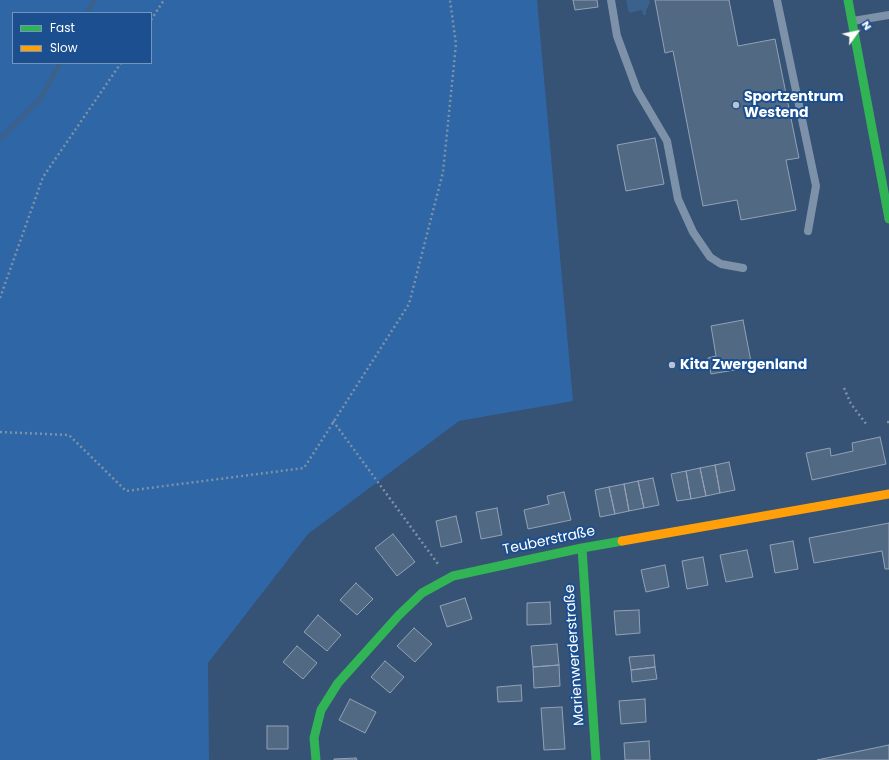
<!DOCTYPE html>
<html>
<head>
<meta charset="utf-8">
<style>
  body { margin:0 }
  #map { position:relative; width:889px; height:760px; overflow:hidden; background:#365274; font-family:Poppins,sans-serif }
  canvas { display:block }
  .legend { position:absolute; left:12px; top:12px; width:140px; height:52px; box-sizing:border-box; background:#1b4f8f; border:1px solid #7695bc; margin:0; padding:5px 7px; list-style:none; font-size:12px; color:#fff }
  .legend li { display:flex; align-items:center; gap:8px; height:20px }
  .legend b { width:20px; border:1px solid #7695bc }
  .north { position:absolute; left:837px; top:12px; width:40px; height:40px; -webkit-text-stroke:3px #1b4f8f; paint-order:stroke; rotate:57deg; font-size:11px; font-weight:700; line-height:16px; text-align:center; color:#fff }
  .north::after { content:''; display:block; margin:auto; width:14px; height:18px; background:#fff; clip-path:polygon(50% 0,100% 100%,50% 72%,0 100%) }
</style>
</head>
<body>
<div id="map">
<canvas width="889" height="760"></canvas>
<ul class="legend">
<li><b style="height:5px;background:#30b455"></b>Fast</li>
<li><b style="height:5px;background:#ff9f0a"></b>Slow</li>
</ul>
<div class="north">N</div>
</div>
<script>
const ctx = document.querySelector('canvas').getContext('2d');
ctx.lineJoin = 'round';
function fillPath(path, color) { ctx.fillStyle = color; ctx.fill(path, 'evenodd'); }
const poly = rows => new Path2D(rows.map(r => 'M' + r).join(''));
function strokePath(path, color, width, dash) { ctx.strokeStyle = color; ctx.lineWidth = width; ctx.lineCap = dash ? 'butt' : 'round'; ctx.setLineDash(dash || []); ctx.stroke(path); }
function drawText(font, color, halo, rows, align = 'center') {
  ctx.font = font + ' Poppins,sans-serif'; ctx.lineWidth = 4; ctx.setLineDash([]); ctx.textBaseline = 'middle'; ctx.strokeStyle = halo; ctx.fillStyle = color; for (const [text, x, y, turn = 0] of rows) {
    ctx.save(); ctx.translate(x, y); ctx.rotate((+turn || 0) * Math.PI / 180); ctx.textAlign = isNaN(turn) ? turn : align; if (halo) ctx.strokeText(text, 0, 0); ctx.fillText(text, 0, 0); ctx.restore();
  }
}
fillPath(poly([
  [0,0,537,0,573,401,459,421,308,534,208,663,209,760,0,760],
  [13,13,151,13,151,63,13,63]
]), '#2f66a5');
fillPath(poly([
  [626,0,649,0,650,3,646,10,646,15,643,15,642,10,629,13]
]), '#3b618d');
strokePath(poly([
  [87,13,94,0],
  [0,139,41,98,60,63]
]), '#3b618d', 5);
const building = poly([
  [573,0,597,0,598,7,575,10,573,0],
  [655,0,729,0,738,46,775,39,799,158,786,160,796,210,741,220,737,200,703,206,673,51,665,53,655,0],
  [655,138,664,184,626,191,617,145,655,138],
  [743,320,752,367,711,374,708,358,716,356,711,326,743,320],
  [880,437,886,464,812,480,806,453,830,448,831,456,853,451,852,443,880,437],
  [729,462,735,490,720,493,715,465,729,462],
  [715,465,720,493,706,496,700,468,715,465],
  [700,468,706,496,691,499,686,471,700,468],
  [686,471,691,499,677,501,671,474,686,471],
  [653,478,659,505,644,508,638,481,653,478],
  [638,481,644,508,629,511,624,484,638,481],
  [624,484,629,511,615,514,609,487,624,484],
  [609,487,615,514,600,517,595,490,609,487],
  [564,492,571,520,528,529,524,510,549,504,547,496,564,492],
  [497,508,502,535,481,539,476,512,497,508],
  [456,516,462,542,441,547,436,521,456,516],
  [889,523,889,569,885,569,882,551,814,563,809,538,889,523],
  [393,534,415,562,397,576,375,548,393,534],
  [793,541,798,569,775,573,770,545,793,541],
  [747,550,753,577,726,582,720,555,747,550],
  [703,557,708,585,687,589,682,561,703,557],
  [665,565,669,587,646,592,641,570,665,565],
  [356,583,373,599,357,615,340,600,356,583],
  [465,598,472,619,447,627,440,606,465,598],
  [550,602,551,624,527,625,527,603,550,602],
  [639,610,640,633,616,635,614,611,639,610],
  [318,615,341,635,327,651,304,632,318,615],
  [414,628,432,644,415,662,397,646,414,628],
  [557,644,559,665,533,667,531,646,557,644],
  [297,646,317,663,303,679,283,662,297,646],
  [654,655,655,667,631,670,629,657,654,655],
  [385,661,404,677,390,693,371,677,385,661],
  [559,665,560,686,534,688,533,667,559,665],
  [655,667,657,679,632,682,631,670,655,667],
  [521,685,522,701,498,702,497,687,521,685],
  [350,699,376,712,365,733,339,720,350,699],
  [645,699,646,722,621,724,619,701,645,699],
  [562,707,565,749,544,750,541,708,562,707],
  [267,726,288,726,288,749,267,749,267,726],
  [649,741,650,760,625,760,624,743,649,741],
  [889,745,889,760,817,760,889,745],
  [356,758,357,760,334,760,334,759,356,758]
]);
fillPath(building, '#526984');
strokePath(building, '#92a2b6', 1);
strokePath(poly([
  [151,20,164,0],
  [0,298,43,177,121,63],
  [844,388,851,404,867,425],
  [333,421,438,564],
  [887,422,889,422],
  [0,432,69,435,126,491,304,468,409,304,443,172,456,44,450,0]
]), '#7d92a8', 2.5, [2, 3]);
strokePath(poly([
  [611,0,617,36,637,90,667,141,678,199,693,232,710,257,721,264,743,268],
  [777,0,816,186,808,231],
  [853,21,889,15]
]), '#7d92a8', 8);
strokePath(poly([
  [848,0,889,219],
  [582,548,596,760],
  [316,760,314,738,321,710,338,683,399,615,422,593,453,576,582,548,622,541]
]), '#30b455', 9);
strokePath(poly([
  [622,541,889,494]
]), '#ff9f0a', 9);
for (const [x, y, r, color] of [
  [736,105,4,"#b9c2ce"],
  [672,365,4,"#b9c2ce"]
]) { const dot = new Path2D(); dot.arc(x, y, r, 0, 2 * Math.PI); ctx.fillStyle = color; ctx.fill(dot); strokePath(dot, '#1b4f8f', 1.5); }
drawText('bold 14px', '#fff', '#1b4f8f', [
  ["Sportzentrum",744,97],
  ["Westend",744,113],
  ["Kita Zwergenland",680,365]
], 'left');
drawText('14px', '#fff', '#1b4f8f', [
  ["Teuberstraße",549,541,-12],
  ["Marienwerderstraße",575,655,-94]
]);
</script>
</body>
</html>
